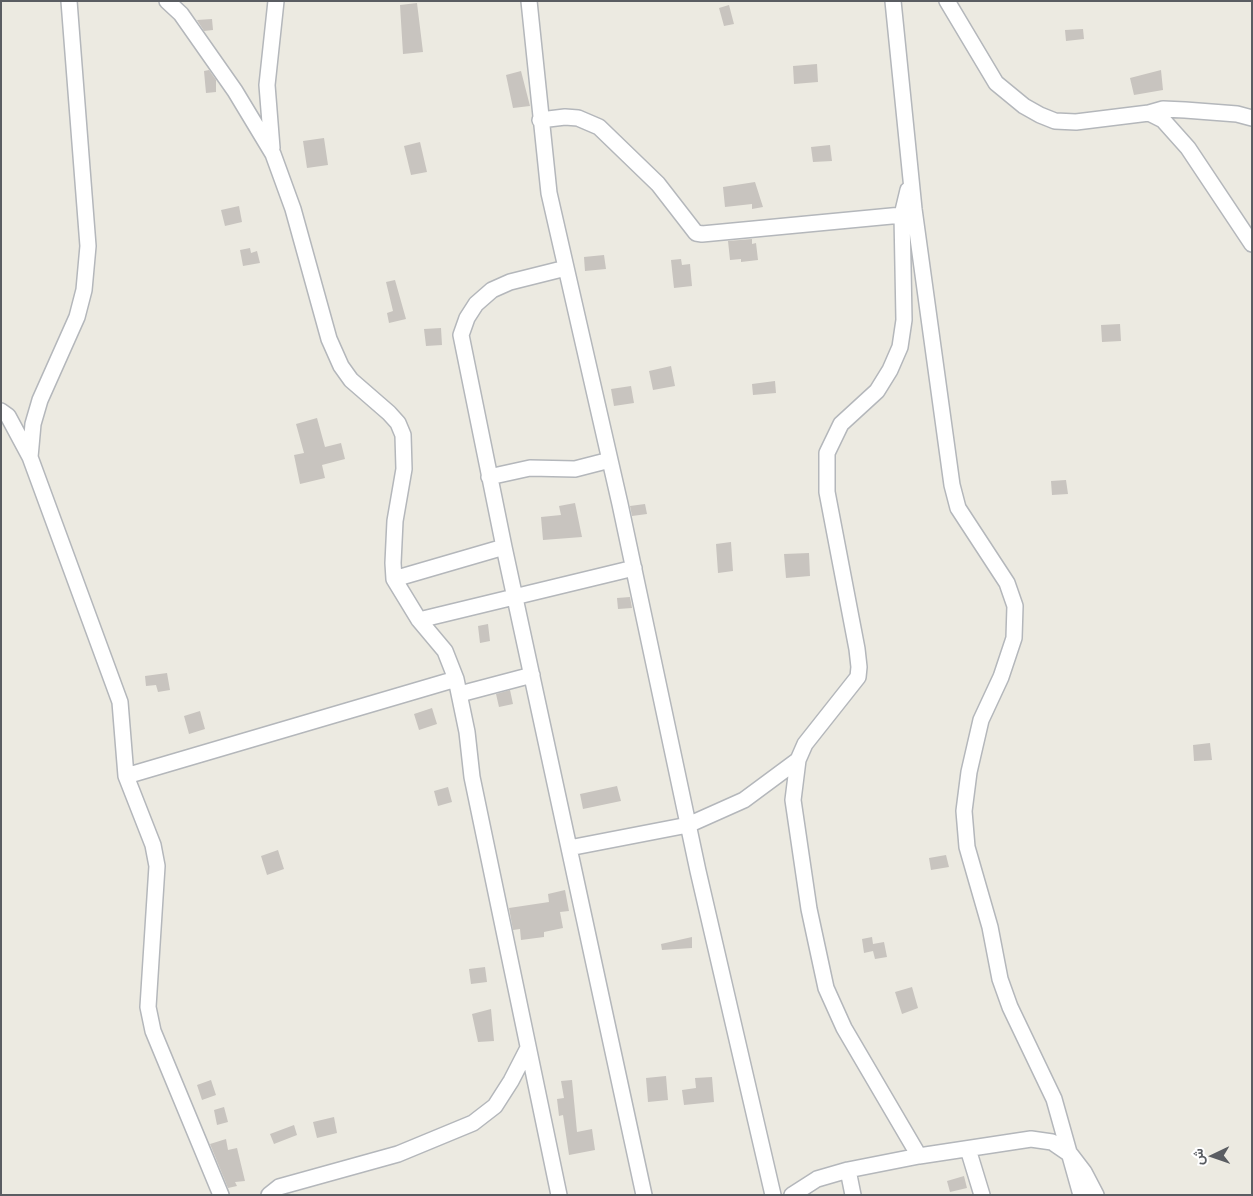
<!DOCTYPE html>
<html>
<head>
<meta charset="utf-8">
<style>
  body { margin:0 }
  #map { position:relative; width:1253px; height:1196px; overflow:hidden; background:#eceae1; font-family:Manrope,Vazirmatn,sans-serif }
  canvas { display:block }
  .frame { position:absolute; inset:0; border:2px solid #5a5d62; pointer-events:none }
  .north { position:absolute; left:1188px; top:1131px; width:50px; height:50px; -webkit-text-stroke:4px #fff; paint-order:stroke; rotate:267deg; font-size:14px; font-weight:700; line-height:20px; text-align:center; color:#5a5d62 }
  .north::after { content:''; display:block; margin:auto; width:18px; height:22px; background:#5a5d62; clip-path:polygon(50% 0,100% 100%,50% 72%,0 100%) }
</style>
</head>
<body>
<div id="map">
<canvas width="1253" height="1196"></canvas>
<div class="frame"></div>
<div class="north">ش</div>
</div>
<script>
const ctx = document.querySelector('canvas').getContext('2d');
ctx.lineJoin = 'round';
function fillPath(path, color) { ctx.fillStyle = color; ctx.fill(path, 'evenodd'); }
const poly = rows => new Path2D(rows.map(r => 'M' + r).join(''));
function strokePath(path, color, width, dash) { ctx.strokeStyle = color; ctx.lineWidth = width; ctx.lineCap = dash ? 'butt' : 'round'; ctx.setLineDash(dash || []); ctx.stroke(path); }
fillPath(poly([
  [417,3,423,52,403,54,400,5],
  [729,5,734,24,724,26,719,8],
  [212,19,213,30,204,31,197,20],
  [1083,29,1084,39,1066,41,1065,30],
  [817,64,818,82,794,84,793,66],
  [209,70,216,80,216,92,206,93,204,71],
  [1161,70,1163,90,1134,95,1130,78],
  [521,71,530,106,513,108,506,75],
  [324,138,328,165,307,168,303,141],
  [420,142,427,172,411,175,404,146],
  [830,145,832,161,813,162,811,147],
  [755,182,763,207,752,209,752,204,725,207,723,187],
  [239,206,242,222,225,226,221,210],
  [752,239,752,244,756,243,758,260,741,262,741,259,730,260,728,241],
  [250,248,251,253,257,251,260,263,243,266,240,250],
  [604,255,606,269,585,271,584,257],
  [681,259,682,265,690,264,692,286,674,288,671,260],
  [395,280,406,319,389,323,387,313,393,311,386,282],
  [1120,324,1121,341,1102,342,1101,325],
  [441,328,442,345,426,346,424,329],
  [671,366,675,386,653,390,649,371],
  [775,381,776,393,753,395,752,384],
  [631,386,634,403,614,406,611,389],
  [317,418,325,447,341,443,345,459,322,465,325,478,300,484,294,455,304,453,296,424],
  [1066,480,1068,494,1052,495,1051,481],
  [575,503,582,537,543,540,541,517,561,515,559,506],
  [645,504,647,514,632,516,630,506],
  [731,542,733,571,718,573,716,544],
  [809,553,810,576,786,578,784,554],
  [630,597,632,608,618,609,617,598],
  [488,624,490,641,480,643,478,626],
  [167,673,170,690,158,692,156,685,146,686,145,676],
  [510,690,513,704,499,707,496,694],
  [432,708,437,724,419,730,414,714],
  [200,711,205,729,189,734,184,716],
  [1210,743,1212,760,1194,761,1193,745],
  [617,786,621,801,583,809,580,794],
  [448,787,452,802,438,806,434,791],
  [278,850,284,869,267,875,261,856],
  [946,855,949,867,931,870,929,858],
  [565,890,569,911,560,912,563,928,544,932,544,937,521,940,520,929,513,930,509,908,549,902,548,894],
  [692,937,692,948,662,950,661,944],
  [872,937,873,944,884,942,887,957,875,959,873,951,864,953,862,939],
  [485,967,487,982,471,984,469,969],
  [912,987,918,1008,902,1014,895,992],
  [491,1009,494,1041,478,1042,472,1014],
  [666,1076,668,1100,648,1102,646,1078],
  [712,1077,714,1102,684,1105,682,1090,696,1088,695,1078],
  [211,1080,216,1095,202,1100,197,1085],
  [572,1080,577,1132,592,1129,595,1150,569,1155,563,1115,559,1116,557,1099,564,1098,561,1081],
  [224,1107,228,1122,217,1125,214,1110],
  [334,1117,337,1133,317,1138,313,1122],
  [294,1125,297,1135,274,1144,270,1134],
  [226,1139,228,1150,237,1148,245,1181,235,1182,237,1186,228,1188,210,1144],
  [964,1176,967,1188,950,1192,947,1181]
]), '#c8c4bf');
const street = poly([
  [167,1,181,14,235,91,273,154,293,209,329,339,341,366,351,380,389,413,398,423,403,435,404,469,395,521,393,563,394,579,419,620,445,651,456,679,467,732,472,777,559,1195],
  [529,1,549,193,620,504,698,871,773,1195],
  [893,1,914,209,952,485,958,508,1007,583,1015,606,1014,638,1001,677,981,720,969,772,964,811,967,847,990,927,1000,979,1010,1007,1054,1099,1081,1195],
  [947,1,996,83,1024,106,1040,115,1055,121,1076,122,1149,113,1163,120,1188,148,1252,244],
  [1149,113,1163,109,1185,110,1237,114,1252,118],
  [540,120,565,117,578,118,599,127,658,184,696,233,702,234,902,215],
  [272,148,267,85,276,1],
  [908,190,902,215,904,320,900,347,890,370,877,391,841,424,827,453,827,492,857,649,859,667,858,677,805,744,798,760,793,800,809,909,826,988,844,1028,919,1156],
  [566,268,510,282,492,290,476,304,467,318,461,335,504,547,644,1195],
  [1,411,8,416,30,457,120,702,126,776,153,845,157,866,148,1007,153,1031,221,1195],
  [30,457,33,424,40,400,77,317,84,290,88,246,69,1],
  [489,477,530,468,575,469,610,460],
  [394,579,504,547],
  [419,620,634,568],
  [460,694,532,675],
  [126,776,456,679],
  [569,848,688,825,744,800,798,760],
  [968,1149,982,1195],
  [848,1170,853,1195],
  [269,1195,279,1187,398,1154,473,1123,495,1106,511,1081,528,1048],
  [792,1195,817,1179,848,1170,919,1156,1031,1139,1052,1142,1071,1155,1084,1172,1096,1195]
]);
strokePath(street, '#b4b7bb', 18);
strokePath(street, '#fff', 15);
</script>
</body>
</html>
